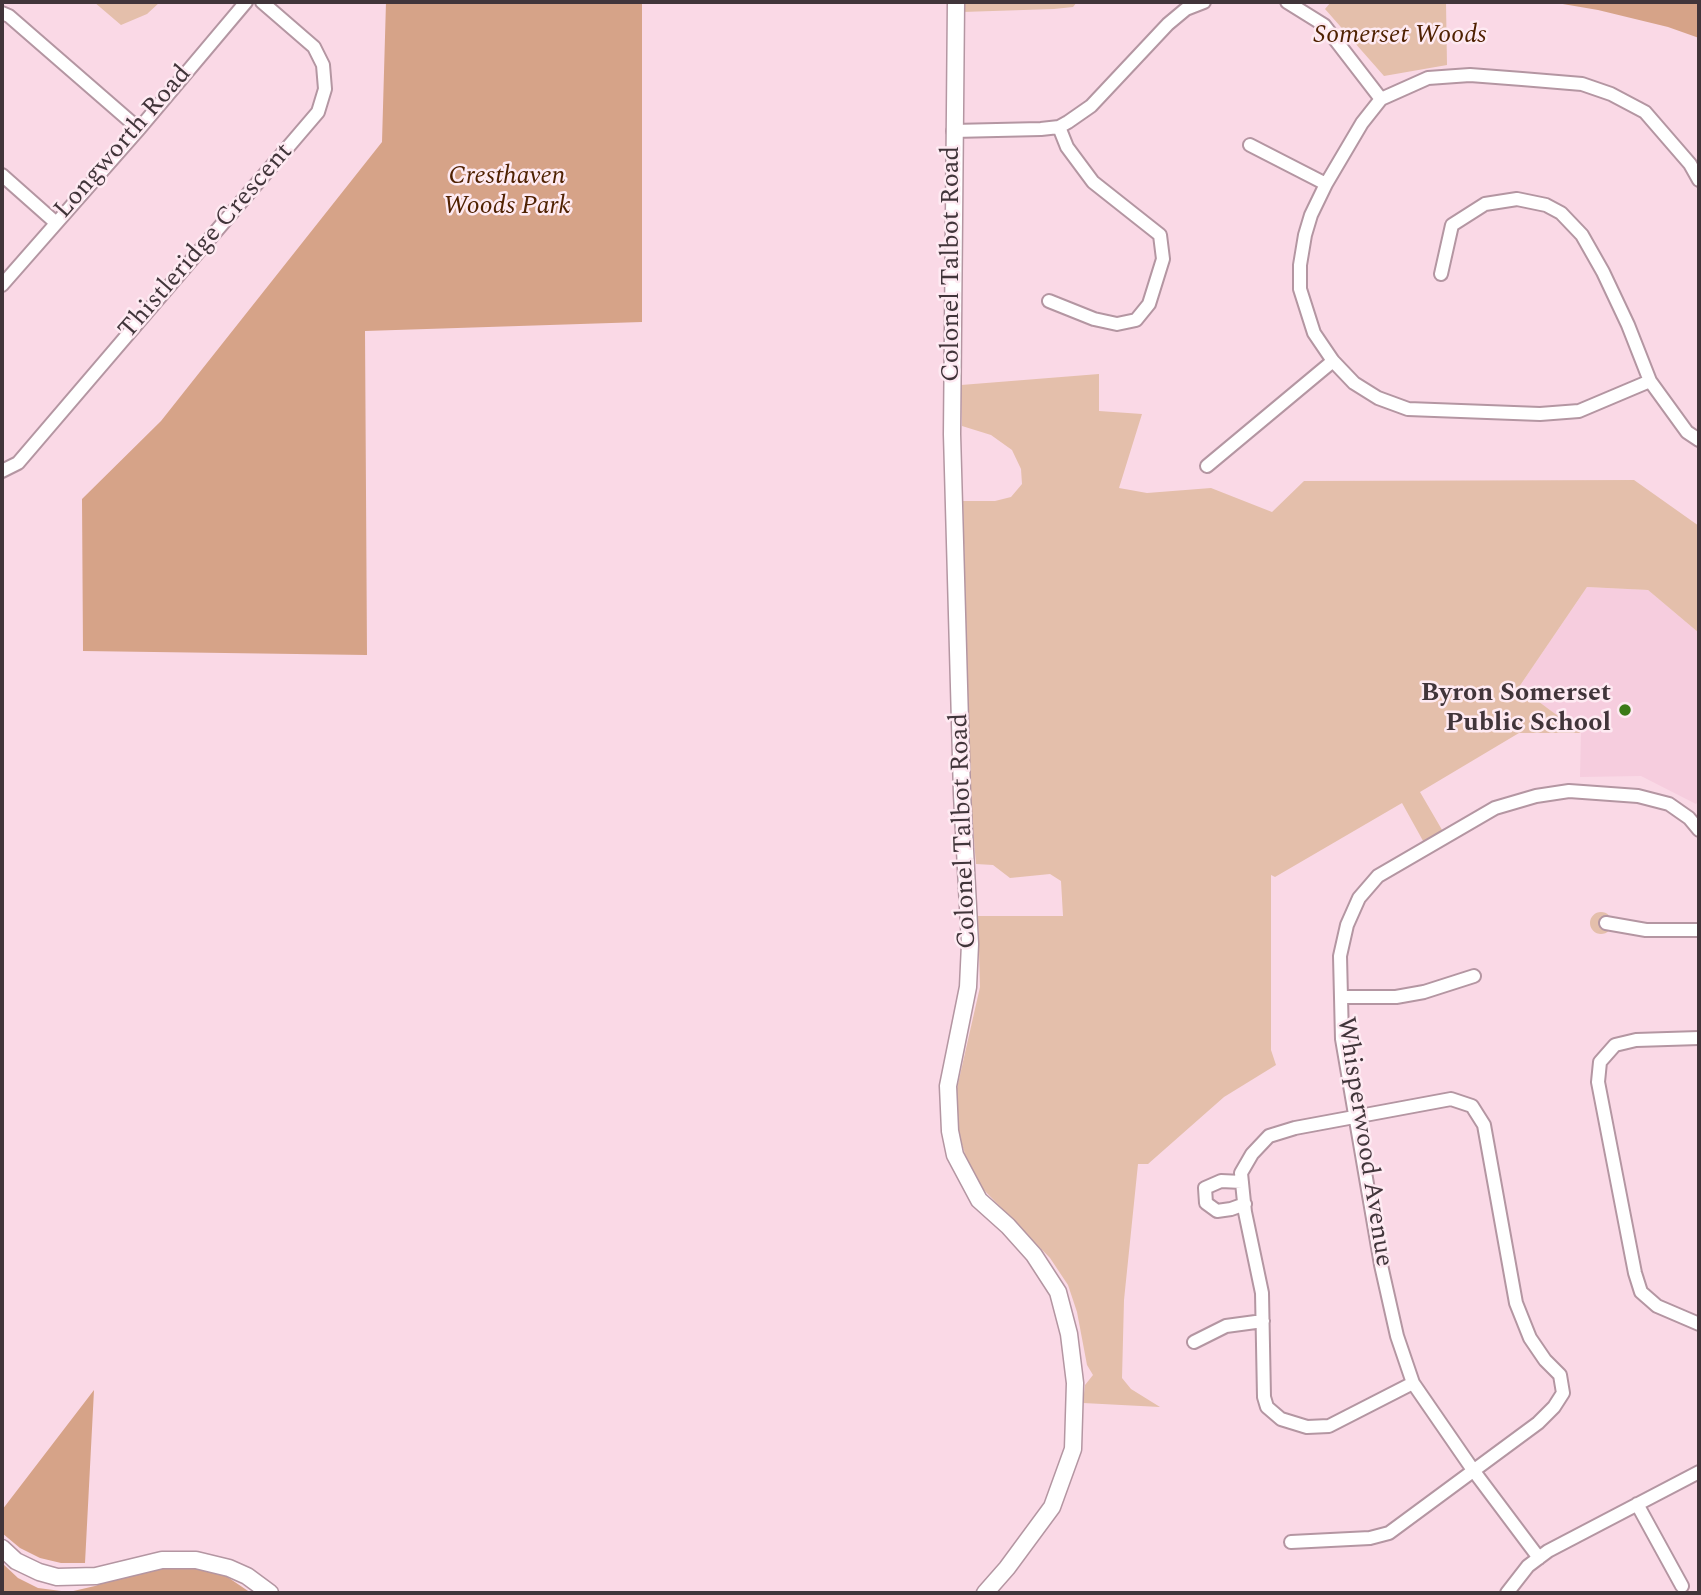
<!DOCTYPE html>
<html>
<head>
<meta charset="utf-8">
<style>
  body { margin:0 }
  #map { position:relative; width:1701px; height:1595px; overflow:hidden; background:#fad9e6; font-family:Spectral,serif }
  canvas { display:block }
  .frame { position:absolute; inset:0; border:4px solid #41353a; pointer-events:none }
</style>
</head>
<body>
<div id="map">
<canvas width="1701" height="1595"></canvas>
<div class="frame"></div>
</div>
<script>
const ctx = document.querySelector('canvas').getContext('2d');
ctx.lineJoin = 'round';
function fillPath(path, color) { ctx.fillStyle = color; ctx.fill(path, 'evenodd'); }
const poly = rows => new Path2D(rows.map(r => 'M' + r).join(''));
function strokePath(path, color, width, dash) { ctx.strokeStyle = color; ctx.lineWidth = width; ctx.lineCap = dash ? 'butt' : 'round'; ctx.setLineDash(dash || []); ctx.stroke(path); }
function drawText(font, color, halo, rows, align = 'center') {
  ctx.font = font + ' Spectral,serif'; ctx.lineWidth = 5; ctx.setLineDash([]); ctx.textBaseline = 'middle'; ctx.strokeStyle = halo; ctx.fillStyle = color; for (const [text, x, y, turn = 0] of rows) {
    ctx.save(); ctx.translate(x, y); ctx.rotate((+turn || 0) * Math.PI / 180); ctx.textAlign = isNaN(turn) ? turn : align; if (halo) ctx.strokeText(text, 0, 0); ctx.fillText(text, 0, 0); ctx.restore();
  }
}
fillPath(poly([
  [1587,587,1648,590,1699,633,1699,799,1696,804,1641,776,1580,777,1581,733,1519,687]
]), '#f6cdde');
fillPath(poly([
  [94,2,160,2,147,14,121,25],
  [963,2,1077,2,1073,7,1054,9,962,12],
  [1331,2,1446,2,1447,65,1384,76,1325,9],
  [1099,374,1099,411,1142,414,1119,488,1147,493,1211,488,1272,512,1304,481,1634,480,1699,526,1699,633,1648,590,1587,587,1519,687,1581,733,1519,733,1420,792,1445,835,1427,848,1402,803,1275,877,1271,875,1271,1050,1276,1065,1224,1097,1148,1164,1138,1164,1124,1300,1122,1378,1131,1389,1160,1407,1083,1403,1085,1385,1093,1375,1087,1365,1077,1312,1068,1285,1050,1258,980,1186,968,1164,956,1125,955,1097,980,987,978,916,1063,916,1061,881,1050,874,1010,878,993,865,976,864,970,794,963,501,995,501,1011,497,1022,484,1021,469,1012,450,991,435,962,426,961,385],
  '1590 923a11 11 0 1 1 22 0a11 11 0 1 1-22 0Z'
]), '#e4bfab');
fillPath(poly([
  [386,2,642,2,642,322,365,331,367,655,83,651,82,499,161,421,382,142],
  [1551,2,1699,2,1699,38,1668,27,1598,10],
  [94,1390,85,1563,61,1563,40,1558,20,1548,2,1533,2,1510],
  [2,1563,18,1578,38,1588,69,1592,95,1586,151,1565,190,1566,226,1576,251,1593,2,1593]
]), '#d6a388');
const minor = poly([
  [1287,2,1324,25,1381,99],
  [2,13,9,16,139,129],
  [953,131,1041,129,1059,127,1068,122,1091,106,1168,24,1186,9,1204,2],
  [1250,145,1326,184],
  [2,175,55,222],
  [1441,274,1452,225,1485,204,1517,199,1546,205,1561,213,1582,235,1603,272,1628,325,1650,381,1687,432,1699,440],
  [2,285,139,129,246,2],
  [1049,301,1094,319,1117,324,1136,320,1149,304,1163,259,1160,235,1093,182,1067,147,1059,127],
  [1650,381,1579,411,1540,414,1408,409,1378,398,1354,383,1333,361,1314,333,1300,289,1300,265,1305,235,1311,215,1326,184,1362,123,1381,99,1428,78,1470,75,1522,79,1582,84,1611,94,1645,112,1690,164,1699,180],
  [1207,466,1333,361],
  [2,471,18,463,318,112,325,89,323,65,314,47,262,2],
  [1606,923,1646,930,1699,930],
  [1342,997,1396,997,1424,992,1474,976],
  [1699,1038,1636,1040,1615,1045,1600,1062,1598,1082,1635,1273,1641,1292,1657,1306,1699,1324],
  [1242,1182,1221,1181,1205,1188,1206,1203,1217,1211,1231,1209,1245,1204],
  [1194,1342,1226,1326,1263,1321],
  [1637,1504,1682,1586],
  [1291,1542,1370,1538,1389,1533,1538,1423,1554,1407,1563,1393,1560,1375,1545,1360,1530,1338,1516,1303,1484,1125,1472,1106,1451,1099,1295,1128,1269,1136,1252,1154,1241,1173,1245,1212,1262,1293,1264,1397,1267,1407,1281,1419,1307,1427,1329,1426,1413,1383],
  [1539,1558,1473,1470,1413,1383,1397,1336,1381,1265,1342,1039,1340,956,1347,925,1359,898,1378,876,1495,808,1536,796,1569,791,1638,796,1669,804,1689,818,1699,830],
  [1507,1593,1528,1566,1548,1551,1699,1472]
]);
const major = poly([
  [956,2,952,434,962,794,970,944,968,987,948,1086,950,1131,955,1155,979,1200,1008,1226,1034,1255,1058,1292,1069,1334,1075,1383,1073,1449,1052,1507,1007,1568,985,1593],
  [2,1548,16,1561,39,1572,57,1577,96,1576,162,1560,196,1560,229,1568,247,1576,270,1593]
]);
strokePath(minor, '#b496a2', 16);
strokePath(major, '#b496a2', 19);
strokePath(minor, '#fff', 12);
strokePath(major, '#fff', 16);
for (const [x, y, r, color] of [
  [1625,710,7,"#3b7a17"]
]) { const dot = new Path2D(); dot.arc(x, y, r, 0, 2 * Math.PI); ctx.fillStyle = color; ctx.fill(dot); strokePath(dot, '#feeaf2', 2.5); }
drawText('italic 26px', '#4f2101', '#feeaf2', [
  ["Somerset Woods",1400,37],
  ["Cresthaven",507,178],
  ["Woods Park",507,208]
]);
drawText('26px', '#41353a', '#feeaf2', [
  ["Longworth Road",124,143,-49],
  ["Thistleridge Crescent",207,242,-49],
  ["Colonel Talbot Road",953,264,-90],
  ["Colonel Talbot Road",965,831,-92],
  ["Whisperwood Avenue",1363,1142,81]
]);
drawText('bold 26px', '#41353a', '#feeaf2', [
  ["Byron Somerset",1611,695],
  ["Public School",1611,725]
], 'right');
</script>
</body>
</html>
